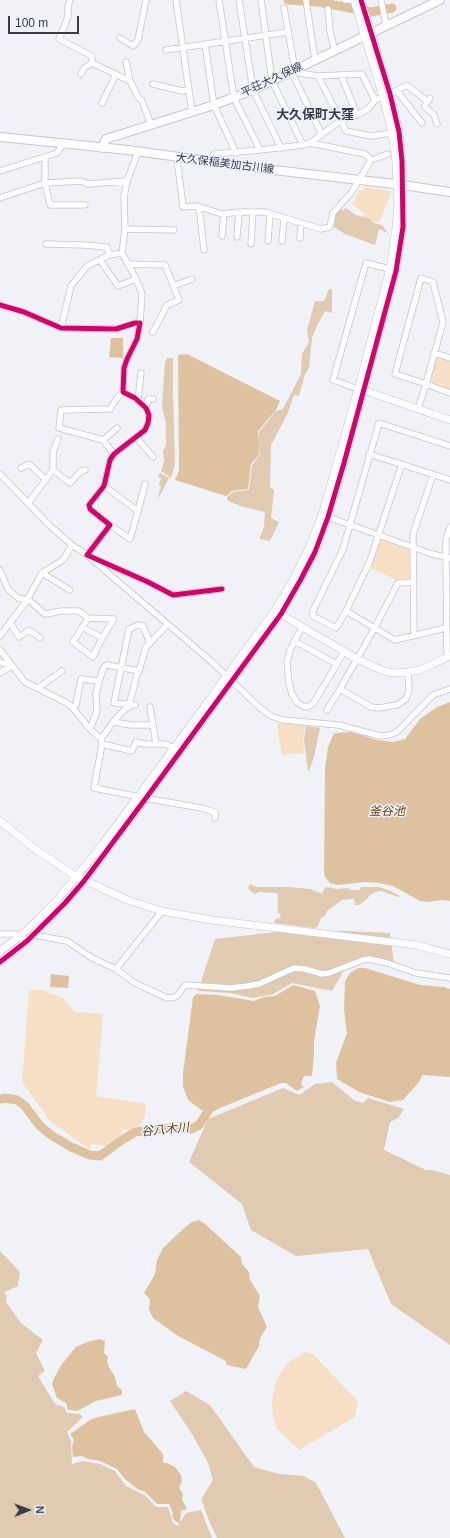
<!DOCTYPE html>
<html>
<head>
<meta charset="utf-8">
<style>
  body { margin:0 }
  #map { position:relative; width:450px; height:1538px; overflow:hidden; background:#f0f2f8; font-family:Arial,sans-serif }
  canvas { display:block }
  .north { position:absolute; left:8px; top:1490px; width:40px; height:40px; -webkit-text-stroke:3px #ecf1fc; paint-order:stroke; rotate:89deg; font-size:11px; font-weight:700; line-height:16px; text-align:center; color:#3a3d44 }
  .north::after { content:''; display:block; margin:auto; width:14px; height:18px; background:#3a3d44; clip-path:polygon(50% 0,100% 100%,50% 72%,0 100%) }
  .scale { position:absolute; left:8px; top:16px; width:71px; height:18px; box-sizing:border-box; border:2px solid #3a3d44; border-top:0; padding-left:5px; font-size:12px; line-height:14px; white-space:nowrap; color:#3a3d44; -webkit-text-stroke:3px #ecf1fc; paint-order:stroke }
</style>
</head>
<body>
<div id="map">
<canvas width="450" height="1538"></canvas>
<div class="north">N</div>
<div class="scale">100 m</div>
</div>
<script>
const ctx = document.querySelector('canvas').getContext('2d');
ctx.lineJoin = 'round';
function fillPath(path, color) { ctx.fillStyle = color; ctx.fill(path, 'evenodd'); }
const poly = rows => new Path2D(rows.map(r => 'M' + r).join(''));
function strokePath(path, color, width, dash) { ctx.strokeStyle = color; ctx.lineWidth = width; ctx.lineCap = dash ? 'butt' : 'round'; ctx.setLineDash(dash || []); ctx.stroke(path); }
function drawText(font, color, halo, rows, align = 'center') {
  ctx.font = font + ' Arial,"Noto Sans JP",sans-serif'; ctx.lineWidth = 3; ctx.setLineDash([]); ctx.textBaseline = 'middle'; ctx.strokeStyle = halo; ctx.fillStyle = color; for (const [text, x, y, turn = 0] of rows) {
    ctx.save(); ctx.translate(x, y); ctx.rotate((+turn || 0) * Math.PI / 180); ctx.textAlign = isNaN(turn) ? turn : align; if (halo) ctx.strokeText(text, 0, 0); ctx.fillText(text, 0, 0); ctx.restore();
  }
}
fillPath(poly([
  [365,187,389,191,391,193,379,223,361,216,365,214,352,204,359,190,362,191],
  [439,356,450,360,450,390,433,386,430,381,436,358],
  [380,539,410,549,412,579,411,581,399,581,372,569,370,566],
  [279,723,305,725,303,738,304,753,282,755,277,727],
  [32,990,41,990,63,998,75,1012,103,1014,96,1096,146,1104,145,1116,140,1125,129,1130,122,1129,121,1135,108,1146,91,1144,91,1150,51,1122,22,1082,29,992],
  [305,1352,313,1354,357,1401,357,1407,355,1417,299,1450,277,1429,273,1416,272,1399,275,1385,280,1373,289,1362]
]), '#f6dfc5');
fillPath(poly([
  [341,207,342,211,346,208,356,215,370,219,374,223,382,225,388,233,379,229,375,245,345,234,334,227,335,217],
  [329,289,332,289,332,313,325,311,317,326,312,338,309,368,305,374,299,396,294,395,287,415,271,445,270,487,274,490,271,518,279,522,270,541,259,539,264,527,265,512,240,506,227,500,227,497,233,492,249,490,252,465,260,455,258,443,259,432,276,411,283,409,301,374,302,354,309,342,307,330,315,301,324,301],
  [167,358,173,358,173,393,175,463,171,478,161,471,164,461,163,451,166,445,166,424,162,406,165,363],
  [160,473,169,478,157,501,161,486,159,486,161,478,158,476],
  [306,726,320,728,314,757,309,771,308,771,304,740],
  [250,884,257,887,288,887,310,889,323,894,323,891,326,887,337,889,348,888,351,890,360,890,361,887,379,887,391,891,400,896,398,897,382,891,375,892,370,895,367,899,359,905,355,905,354,899,342,900,327,911,325,916,321,918,318,926,315,928,274,923,276,918,279,919,281,914,278,913,278,897,277,893,259,892,255,894,250,891,248,888],
  [345,931,390,933,394,964,362,960,344,970,332,991,292,983,273,994,253,998,230,993,198,991,215,939,277,932],
  [332,1082,354,1100,363,1103,368,1098,404,1109,398,1118,390,1122,384,1150,426,1170,432,1170,450,1175,450,1345,391,1304,368,1249,296,1256,251,1230,242,1204,189,1162,208,1119,283,1088,299,1095,315,1084],
  [0,1251,20,1272,18,1286,4,1292,7,1296,6,1302,21,1323,43,1340,36,1353,45,1371,38,1376,55,1404,64,1407,67,1413,79,1414,83,1417,67,1432,71,1441,72,1464,83,1461,100,1464,115,1471,126,1486,146,1496,156,1507,168,1507,173,1523,178,1526,186,1513,201,1510,212,1538,0,1538],
  [186,1391,210,1405,254,1467,279,1474,304,1476,316,1483,345,1538,217,1538,210,1523,201,1499,213,1480,208,1463,192,1434,170,1401]
]), '#e0cab1');
fillPath(poly([
  [111,338,123,338,123,358,109,357],
  [187,354,280,401,276,410,258,431,259,455,251,464,248,489,232,491,226,496,175,480,179,471,178,355],
  [450,702,450,901,441,900,428,902,420,901,393,886,379,883,364,882,338,885,330,883,325,877,324,873,325,768,328,747,334,733,351,732,377,740,393,742,405,739,420,719,437,707],
  [358,968,365,968,420,985,444,987,450,989,450,1077,422,1075,420,1081,403,1100,390,1102,359,1092,337,1079,336,1063,347,1033,344,1010,345,981,350,973],
  [51,974,69,976,68,988,50,987],
  [293,985,315,991,320,1006,314,1041,314,1054,312,1076,304,1076,301,1084,304,1087,297,1091,286,1083,281,1083,220,1108,215,1111,201,1110,188,1100,183,1087,183,1073,193,997,197,994,218,995,254,1001,264,997,275,996],
  [199,1220,204,1223,241,1257,242,1264,249,1272,250,1280,260,1296,258,1307,267,1327,260,1338,259,1346,246,1369,227,1365,226,1361,178,1336,153,1318,149,1309,150,1299,144,1293,155,1274,157,1260,163,1248,183,1229,192,1222],
  [100,1339,105,1341,104,1353,108,1357,107,1362,109,1367,115,1377,117,1386,122,1390,122,1395,96,1401,77,1411,70,1410,67,1409,67,1404,57,1398,52,1384,54,1378,62,1364,76,1347,87,1342],
  [135,1409,144,1432,163,1454,163,1463,167,1463,175,1467,181,1475,182,1481,179,1488,183,1494,182,1499,187,1509,181,1511,180,1524,174,1520,172,1516,173,1513,169,1504,157,1504,144,1491,139,1490,125,1479,117,1469,100,1461,88,1459,82,1456,73,1457,72,1447,74,1440,70,1434,90,1420,98,1417]
]), '#dec2a0');
strokePath(poly([
  [288,0,318,2,371,12,392,8],
  [0,1099,5,1098,17,1100,25,1106,40,1126,51,1135,71,1147,90,1155,100,1156,119,1142,135,1132,169,1128,191,1129,199,1125,215,1100]
]), '#dec2a0', 9);
const minor = poly([
  [70,0,68,6,68,17,59,39,92,56,92,63,130,81,138,97,142,101,151,125],
  [176,0,192,112],
  [219,0,234,98,260,150],
  [239,0,253,90,281,148],
  [261,0,272,81,303,145],
  [306,0,315,60],
  [345,0,352,0],
  [381,0,386,25],
  [284,8,295,70,299,73,318,76,362,74,375,100],
  [328,9,330,31,335,51],
  [120,38,133,46,138,40,146,0],
  [205,44,214,105,236,153],
  [166,50,288,32],
  [126,62,130,81],
  [291,71,322,135],
  [81,74,84,68,92,63],
  [341,75,357,115],
  [318,76,346,131,371,136,392,133],
  [153,84,182,91,189,90],
  [397,91,422,123],
  [390,94,405,86,408,86,427,101],
  [430,98,425,105,425,107,434,115,437,124],
  [102,103,116,74],
  [310,143,365,154,371,160],
  [45,157,45,183,50,205,85,205],
  [177,158,183,207,197,206,222,214,239,212,265,212,321,229,330,227,333,213,351,193,371,160,388,154],
  [210,162,214,154,260,150,303,145,310,143,340,121,357,115,368,109,375,100,383,97],
  [0,171,57,153,63,144],
  [0,198,45,183,81,181,88,184,127,181,138,152],
  [197,206,200,214,204,250],
  [125,229,174,230],
  [222,236,224,214],
  [237,237,239,212],
  [300,238,301,223],
  [268,241,270,214],
  [282,241,284,218],
  [46,244,84,245,107,247,109,255],
  [251,244,253,212],
  [122,253,125,229,124,197,127,181],
  [100,260,118,286,136,279],
  [128,264,165,265,179,300,167,305,153,332],
  [173,286,192,279],
  [0,305,24,312,61,328,116,329,135,323,140,323,137,339,127,359,124,368,123,392,135,398,146,408,149,415,148,423,145,430,114,454,110,460,104,486,89,505,90,509,110,525,87,555,148,582,173,595,222,589],
  [61,328,71,286,87,266,109,255,122,253,136,279,142,294,140,323],
  [434,353,450,358],
  [358,389,333,380,366,263,390,269],
  [138,401,141,373],
  [146,408,148,399,153,399],
  [418,409,426,384,443,322,433,282,421,278,395,374,426,384,450,393],
  [136,437,153,457],
  [103,440,117,428],
  [114,454,103,440,59,428,61,410,110,409,117,398,123,392],
  [369,454,450,480],
  [402,464,370,561,346,611,395,640,446,628],
  [21,468,29,464,46,480],
  [53,470,53,452,58,439],
  [0,474,50,526,72,545,87,555,212,662,259,707,271,716,283,720,339,725,380,736,389,735,397,732,433,695,450,689],
  [104,486,138,511,130,539,110,525],
  [28,503,53,470,70,483,81,471,85,470],
  [138,511,145,484],
  [328,517,432,554,450,558],
  [0,570,8,589,18,598,30,601,45,614,62,611,79,611,88,618,114,619,102,638,93,657,73,642,88,618],
  [42,573,70,590],
  [346,611,336,628,313,616,313,611,343,549,379,423,450,446],
  [10,622,19,637,29,630,40,638],
  [82,627,102,638],
  [302,627,290,650,287,662,289,683,292,694,297,702,303,706,307,707,313,704,344,652],
  [414,635,413,534,433,475],
  [0,636,27,600,42,573,63,560,72,545],
  [294,641,337,664],
  [0,650,25,682,65,702,72,707,90,729,101,739,102,744,94,788,150,799,201,808,215,812,215,818],
  [447,657,446,557,446,539,450,527],
  [0,662,12,666],
  [139,671,137,674,130,702,125,704,114,703,129,629,138,625,143,626,150,643],
  [408,672,409,690,406,699,397,705,379,708,371,707,340,689,374,629,398,583,414,582],
  [0,673,12,666],
  [38,688,62,671],
  [76,705,81,679,99,681,104,667,107,665,139,671,146,647,167,625],
  [150,707,156,744],
  [327,710,340,689],
  [113,722,131,725,153,725],
  [90,729,97,711,96,694,99,681],
  [101,739,113,722,124,710,132,705,135,705],
  [102,744,132,751,136,742,145,744,165,744,174,748],
  [0,934,15,934,27,941],
  [34,935,67,941,92,958,116,969,135,983,167,998,175,997,178,995,185,985,231,988,247,986,259,984,294,968,305,969,322,974,329,973,363,960,369,959,387,963,416,973,450,978],
  [116,969,162,911]
]);
const tertiary = poly([
  [360,389,450,420],
  [277,612,357,659,384,671,394,673,408,672,420,670,450,656],
  [0,821,35,849,77,877,130,901,162,911,211,920,416,945,450,954],
  [0,951,20,936,41,917,59,898,102,845,174,748,275,610,294,578,308,550,322,515,358,389,390,269,396,227,398,206,396,161,392,133,383,97,354,0],
  [0,962,27,941,65,903,84,881,146,798,281,614,301,579,315,552,328,517,344,463,396,271,403,227,402,161,399,132,390,94,361,0]
]);
const secondary = poly([
  [0,137,128,150,274,170,403,185,450,192],
  [102,148,106,139,214,105,253,90,440,0]
]);
strokePath(minor, '#c4c6cc', 7);
strokePath(tertiary, '#c4c6cc', 8);
strokePath(secondary, '#c4c6cc', 10);
strokePath(minor, '#fdfdfe', 5.5);
strokePath(tertiary, '#fdfdfe', 7);
strokePath(secondary, '#fdfdfe', 8);
strokePath(poly([
  [0,305,24,312,61,328,116,329,135,323,140,323,137,339,127,359,124,368,123,392,135,398,146,408,149,415,148,423,145,430,114,454,110,460,104,486,89,505,90,509,110,525,87,555,148,582,173,595,222,589],
  [0,962,27,941,65,903,84,881,146,798,281,614,301,579,315,552,328,517,344,463,396,271,403,227,402,161,399,132,390,94,361,0]
]), '#d6006c', 5);
drawText('11px', '#3a3d44', '#ecf1fc', [
  ["平荘大久保線",272,80,-25],
  ["大久保稲美加古川線",225,164,7]
]);
drawText('italic 12px', '#694200', '#ecf1fc', [
  ["釜谷池",387,812],
  ["谷八木川",165,1130,-5]
]);
drawText('bold 13px', '#3a3d44', '#ecf1fc', [
  ["大久保町大窪",315,115]
]);
</script>
</body>
</html>
